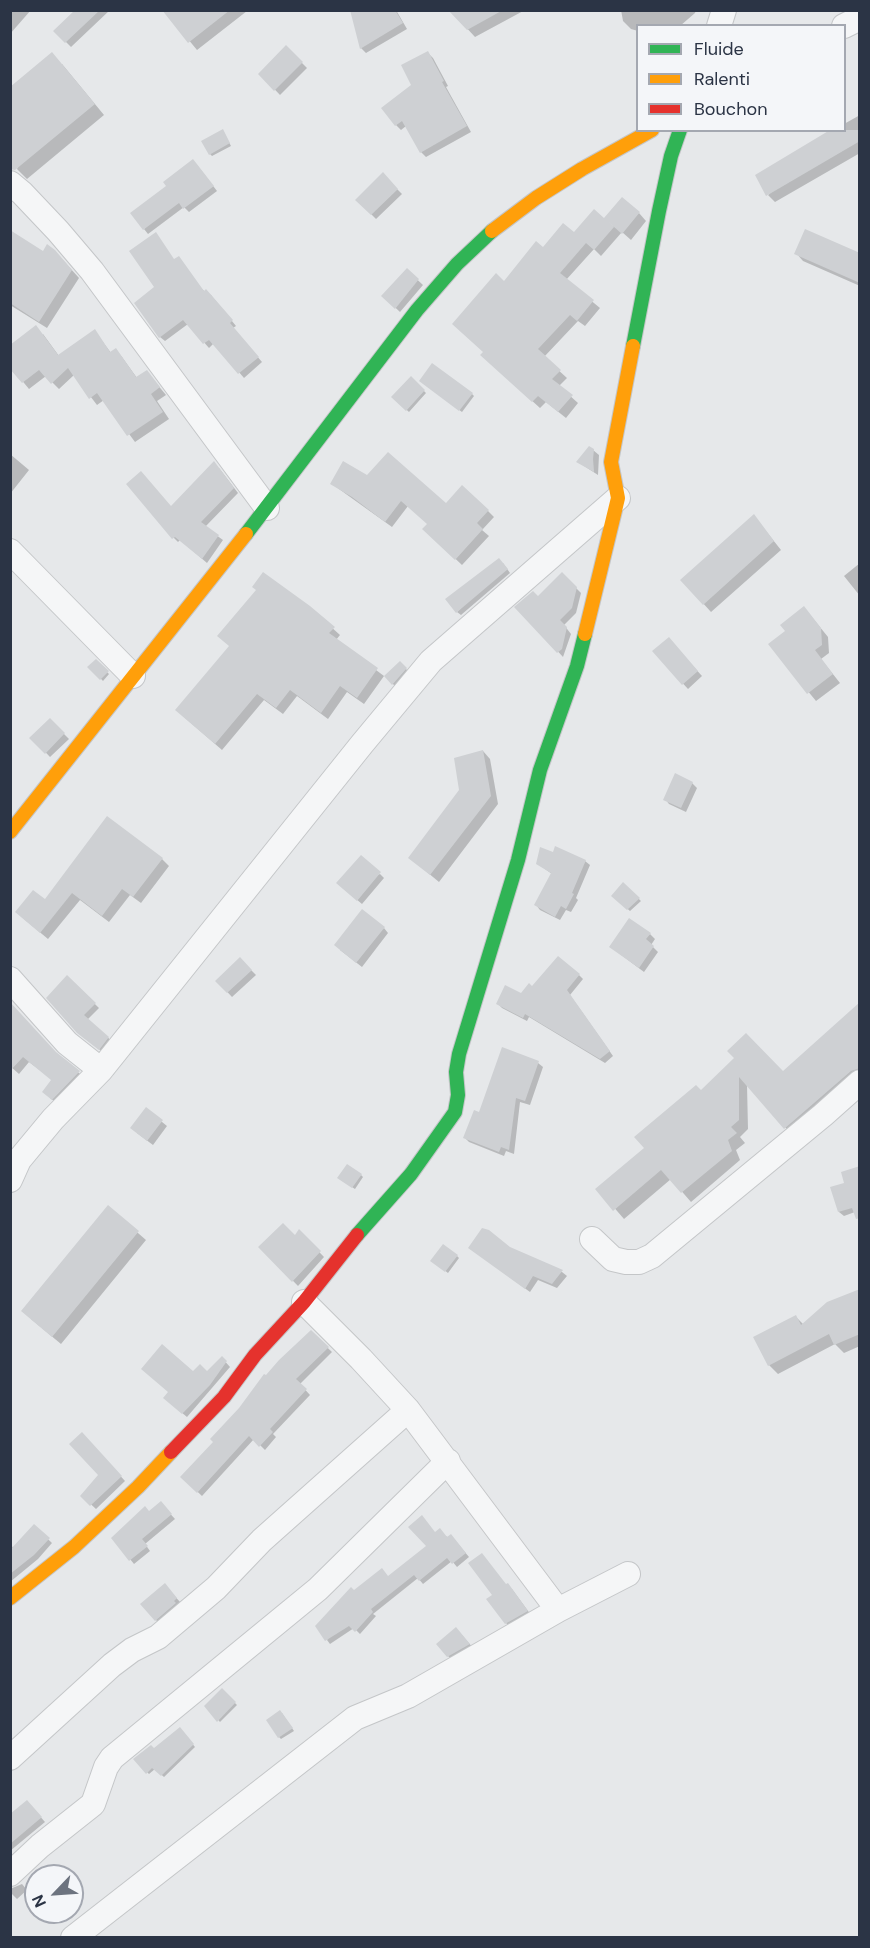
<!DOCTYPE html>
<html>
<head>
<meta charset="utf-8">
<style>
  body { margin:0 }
  #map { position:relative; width:870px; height:1948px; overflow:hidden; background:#e6e8ea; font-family:"DM Sans",sans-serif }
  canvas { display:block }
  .frame { position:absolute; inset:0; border:12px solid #2b3445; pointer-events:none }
  .legend { position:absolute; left:636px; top:24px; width:210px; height:108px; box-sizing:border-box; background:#f4f6f9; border:2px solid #a4a8b1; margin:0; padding:8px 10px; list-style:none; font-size:18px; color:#2b3445 }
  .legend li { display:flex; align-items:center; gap:12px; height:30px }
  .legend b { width:30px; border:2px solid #a4a8b1 }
  .north { position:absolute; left:24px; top:1864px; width:60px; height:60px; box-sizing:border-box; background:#f4f6f9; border:2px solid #a4a8b1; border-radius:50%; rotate:245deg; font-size:16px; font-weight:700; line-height:24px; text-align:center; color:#2b3445 }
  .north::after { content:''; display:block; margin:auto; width:21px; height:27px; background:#6c737f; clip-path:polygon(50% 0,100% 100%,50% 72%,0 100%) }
</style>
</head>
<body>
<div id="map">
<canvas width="870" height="1948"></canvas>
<div class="frame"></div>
<ul class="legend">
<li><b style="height:8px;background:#30b455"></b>Fluide</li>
<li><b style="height:8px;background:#ff9f0a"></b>Ralenti</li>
<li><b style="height:8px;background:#e5322d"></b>Bouchon</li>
</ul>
<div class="north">N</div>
</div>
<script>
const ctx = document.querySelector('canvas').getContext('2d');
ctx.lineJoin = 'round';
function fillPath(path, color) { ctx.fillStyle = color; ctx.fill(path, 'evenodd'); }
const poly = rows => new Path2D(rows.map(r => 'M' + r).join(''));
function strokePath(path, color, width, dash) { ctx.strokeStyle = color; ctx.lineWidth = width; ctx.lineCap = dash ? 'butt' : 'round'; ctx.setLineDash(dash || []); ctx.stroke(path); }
fillPath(poly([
  [10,10,31,10,10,34],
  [77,10,110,10,71,47,55,31],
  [164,10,247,11,197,50],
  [352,10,396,10,407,29,366,53,361,48],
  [450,10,525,10,475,37],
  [621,10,696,10,695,13,680,26,638,26,638,31,631,29,623,21],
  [286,47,307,68,280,95,260,74],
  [428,53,433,58,448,86,446,87,471,132,426,157,421,152,406,126,401,130,396,125],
  [62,64,104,115,27,179,17,169],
  [860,115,860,153,775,202,768,195,844,130,844,124],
  [224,133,231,146,212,156,210,154],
  [197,165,217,191,189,212,184,207,148,234,144,229],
  [383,175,402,194,376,219,357,200],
  [639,213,646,221,631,240,622,232,601,256,594,249,566,280,600,308,585,326,578,321,544,357,567,378,559,386,578,403,566,418,546,402,540,408,489,362,504,283,543,249,574,235,612,226],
  [10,232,43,253,62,259,79,278,47,328,10,305],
  [796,253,860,255,860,286,803,261],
  [175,261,205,292,211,295,236,326,233,328,262,362,244,378,214,343,209,348,188,324,165,341,160,337,156,288],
  [407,270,423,285,400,312,383,296],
  [95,331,111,353,116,350,122,357,137,378,147,372,166,395,157,401,169,419,135,442,104,400,97,405,74,375,59,389,46,376,29,389,10,366,43,334,59,356],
  [411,378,426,393,409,412,393,397],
  [423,383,472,394,474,396,462,412],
  [593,450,599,455,598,475,578,462],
  [10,454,29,470,10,494],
  [219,468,238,493,205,527,223,540,207,563,180,540,178,542,174,538,172,508],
  [368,477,446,505,488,511,494,517,482,530,489,536,462,565,424,529,428,524,408,506,392,527,332,484],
  [754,516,781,550,711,612,682,580],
  [503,563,510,573,461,615,457,612],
  [860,563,860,596,844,576],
  [562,574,581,593,576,613,564,625,571,634,563,657,517,607,538,598],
  [309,607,340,635,336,640,384,676,364,704,347,692,328,719,297,696,283,714,264,700,222,750,184,717],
  [811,616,828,637,829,653,821,659,840,683,816,701,770,645],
  [673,644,702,676,688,689,654,652],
  [96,661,109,674,103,681,90,667],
  [400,663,408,671,395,686,386,677],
  [50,720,69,739,50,757,32,738],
  [483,751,490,759,498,804,439,882,410,858,461,790],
  [692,783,697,788,686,812,669,804,665,799],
  [162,859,169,866,141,903,130,895,109,922,80,900,48,939,24,919,45,902],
  [585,861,590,865,576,898,578,900,571,912,566,910,560,920,540,910,536,905,552,874,538,864],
  [380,874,384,878,362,904,343,888],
  [623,884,641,901,630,911,613,896],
  [384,928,388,933,362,967,340,950],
  [650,934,655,939,651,945,658,952,644,972,616,951],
  [240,959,256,975,232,997,217,981],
  [579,975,583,979,570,995,613,1056,605,1063,529,1017,527,1021,502,1008,498,1004],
  [67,977,99,1008,87,1020,113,1042,104,1053,83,1037],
  [860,1004,860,1081,794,1137,747,1085,748,1129,740,1137,745,1143,736,1150,740,1160,691,1202,671,1179,624,1219,598,1189,646,1148,736,1058,783,1073],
  [10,1009,58,1056,85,1078,59,1105,50,1098,53,1080,29,1062,19,1074,10,1066],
  [538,1063,543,1067,530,1105,520,1102,514,1154,506,1151,504,1156,469,1142,465,1138,480,1114],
  [146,1109,167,1126,153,1145,137,1133],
  [860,1168,860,1218,855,1212,844,1216,839,1212,846,1184],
  [361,1175,363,1177,355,1189,341,1180],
  [108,1207,146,1240,61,1344,31,1319],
  [299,1231,324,1257,298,1286,260,1247,295,1237],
  [509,1249,562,1272,567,1276,557,1288,538,1280,530,1292,475,1252],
  [457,1256,459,1258,448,1273,434,1262],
  [860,1290,860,1346,844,1353,835,1344,778,1374,769,1365,796,1317,804,1325],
  [311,1332,332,1352,300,1384,310,1395,273,1434,276,1437,265,1450,254,1439,202,1496,182,1477,215,1442,266,1378],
  [222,1358,230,1367,187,1417,169,1402,193,1373,207,1374],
  [82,1434,125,1481,96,1509,82,1496,100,1475],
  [164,1507,175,1519,145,1544,150,1551,134,1564,113,1538,149,1513],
  [34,1526,52,1543,38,1559,10,1582,10,1545,14,1548],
  [436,1533,454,1539,469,1557,457,1567,452,1561,423,1584,418,1578,373,1614,376,1616,360,1634,354,1628,330,1644,327,1640,354,1592,388,1577,428,1547],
  [506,1586,512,1589,531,1615,510,1627,506,1623],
  [169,1590,181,1603,161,1625,156,1620],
  [461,1634,474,1649,453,1661,448,1656],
  [222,1690,237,1705,220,1722,206,1706],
  [282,1713,294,1731,281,1739,279,1737],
  [180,1729,195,1747,164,1777,155,1769,149,1774,135,1760,154,1750],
  [31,1806,45,1822,10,1851,10,1816],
  [22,1884,27,1890,17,1899,10,1892,10,1889]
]), '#0003');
fillPath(poly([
  [75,10,100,10,65,43,53,31],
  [162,10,230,10,188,43],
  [350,10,395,10,403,23,360,49],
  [448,10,503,10,467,30],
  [286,45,303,62,274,91,258,74],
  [428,51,444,81,442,82,467,126,420,153,402,121,395,126,381,108,411,85,401,65],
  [52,52,95,104,15,170,10,169,10,87],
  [223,129,230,143,209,155,201,141],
  [830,130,860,130,860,141,766,196,755,175],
  [193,159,214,186,183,209,179,203,143,230,130,213,166,186,163,182],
  [383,172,398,189,371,215,355,200],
  [622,197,640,212,622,234,604,218],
  [594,209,614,227,594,250,586,243,560,273,594,300,577,321,570,315,538,349,561,370,552,379,573,395,558,412,538,396,532,402,480,355,483,352,452,324,496,273,504,281,536,241,543,247,563,223,574,232],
  [805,229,860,253,860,283,794,254],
  [10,230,43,251,47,244,55,250,72,270,39,322,10,303],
  [156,232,174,259,179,256,204,291,206,289,233,320,230,323,259,357,238,374,209,340,203,344,183,320,159,338,134,303,154,287,129,251],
  [407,268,419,279,395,309,381,296],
  [36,325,58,355,95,329,110,352,116,348,136,377,147,370,160,387,151,394,163,412,127,436,97,393,89,399,68,368,51,384,39,370,22,383,10,369,10,345],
  [432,363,473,393,459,411,419,381],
  [411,376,425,390,406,411,391,397],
  [589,446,594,449,593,459,594,472,576,462],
  [388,452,446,503,462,485,489,510,477,523,483,529,455,560,422,529,427,524,401,501,385,522,352,497,330,484,343,461,367,475],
  [214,461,234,488,201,522,219,535,202,559,175,537,172,539,126,484,141,471,171,506],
  [754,514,774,541,703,605,680,580],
  [499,558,508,569,456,613,445,599],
  [263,572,310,606,335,627,329,633,378,668,357,698,340,686,321,713,290,690,276,708,257,694,215,744,175,710,229,646,217,636,256,590,252,587],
  [562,572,577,587,572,608,560,620,567,627,562,649,557,653,514,607,533,591,538,596],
  [804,606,821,628,822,645,815,650,833,674,807,694,768,644,785,631,780,625],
  [669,637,698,671,682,685,652,651],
  [96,659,109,671,100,680,87,667],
  [400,661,407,668,392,685,384,676],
  [50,718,65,733,45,754,29,738],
  [483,750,491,796,430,875,408,858,459,790,454,758],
  [675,773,693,782,681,808,663,800],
  [107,816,163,858,133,897,122,889,102,916,72,893,40,933,15,912,33,890,45,899],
  [555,846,586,860,572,893,574,894,566,909,561,906,555,917,534,905,551,873,536,864,540,847,553,852],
  [361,855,381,872,357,901,336,883],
  [623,882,640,898,627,910,611,896],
  [362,909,385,927,356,963,334,945],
  [629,918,651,933,646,939,654,946,639,968,609,947],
  [558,956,580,974,567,990,610,1051,600,1059,525,1014,523,1018,496,1004,505,985,521,993,529,983,532,986],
  [240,957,252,970,227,993,215,981],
  [67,975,96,1003,84,1015,109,1037,99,1050,77,1033,46,998],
  [10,1002,56,1052,80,1071,52,1100,42,1092,51,1080,23,1057,10,1071],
  [860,1002,860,1068,851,1071,784,1129,739,1077,739,1120,731,1127,737,1133,728,1140,732,1151,681,1193,661,1170,613,1211,595,1189,644,1148,634,1137,696,1085,701,1090,734,1058,727,1051,746,1033,783,1071],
  [502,1047,539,1061,525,1101,516,1098,509,1150,501,1147,499,1152,463,1138,474,1110,479,1112],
  [146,1107,163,1120,147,1141,130,1128],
  [347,1164,362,1174,352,1188,337,1178],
  [860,1166,860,1218,856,1219,852,1208,838,1212,830,1187,844,1183,841,1172],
  [108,1205,139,1231,52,1337,21,1311],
  [283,1223,295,1235,299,1229,321,1251,292,1282,258,1247],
  [482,1228,489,1230,510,1247,563,1270,552,1284,533,1276,525,1289,468,1248],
  [443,1244,458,1255,445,1272,430,1261],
  [860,1289,860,1334,834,1345,829,1334,768,1366,753,1337,796,1315,801,1325,827,1302],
  [311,1330,329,1347,296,1379,307,1389,270,1429,273,1432,259,1447,249,1436,197,1493,180,1477,213,1442,210,1439,239,1408,264,1374,266,1375,279,1360],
  [162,1344,193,1371,200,1364,207,1371,222,1356,227,1361,210,1385,182,1414,163,1398,168,1392,141,1369],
  [82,1432,122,1476,90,1506,80,1496,98,1475,69,1444],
  [161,1501,172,1514,142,1539,148,1546,129,1561,111,1538,145,1506,149,1511],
  [422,1515,435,1532,440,1528,447,1537,451,1534,466,1553,452,1564,447,1558,419,1581,414,1575,371,1609,373,1612,355,1632,349,1626,325,1641,315,1626,351,1587,354,1590,382,1568,388,1576,426,1546,408,1527],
  [34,1524,50,1538,34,1555,10,1574,10,1550],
  [482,1553,506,1584,508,1583,528,1611,505,1624,486,1599,492,1595,468,1563],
  [165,1583,177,1598,174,1601,176,1603,155,1621,140,1604],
  [456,1627,470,1644,447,1657,436,1644],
  [222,1688,236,1702,217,1722,204,1706],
  [280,1710,293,1728,278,1738,266,1720],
  [180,1727,194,1744,161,1776,152,1768,146,1774,133,1759,151,1745,154,1748],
  [27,1800,42,1817,10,1844,10,1814]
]), '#ced0d3');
const street = poly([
  [719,26,724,10],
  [844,26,860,18],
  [10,183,22,193,58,231,92,271,267,508],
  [10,551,133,676],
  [10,979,67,1043,101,1070],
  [10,1180,19,1160,53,1119,101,1070,362,744,431,661,618,498],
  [592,1239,613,1259,626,1262,639,1262,652,1256,823,1115,860,1082],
  [304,1302,361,1359,408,1410,558,1610],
  [10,1758,112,1665,132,1650,158,1637,216,1588,262,1540,408,1410],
  [10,1874,40,1846,93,1804,106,1767,112,1758,318,1589,448,1461],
  [73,1938,355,1718,408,1696,558,1610,628,1574]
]);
const fast = poly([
  [633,346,659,211,671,156,680,130],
  [246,534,417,310,457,264,492,231],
  [357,1235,411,1174,455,1112,458,1095,456,1072,459,1054,518,860,540,770,577,666,585,634]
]);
const slow = poly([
  [492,231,536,198,582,169,652,130],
  [585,634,618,498,611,462,633,346],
  [10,832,246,534],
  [10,1598,74,1547,138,1487,171,1452]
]);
const jam = poly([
  [171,1452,224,1397,255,1355,304,1302,357,1235]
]);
strokePath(street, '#c4c6c8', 26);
strokePath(fast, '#c4c6c8', 16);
strokePath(slow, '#c4c6c8', 16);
strokePath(jam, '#c4c6c8', 16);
strokePath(street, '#f5f6f7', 24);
strokePath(fast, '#30b455', 14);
strokePath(slow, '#ff9f0a', 14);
strokePath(jam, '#e5322d', 14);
</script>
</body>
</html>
